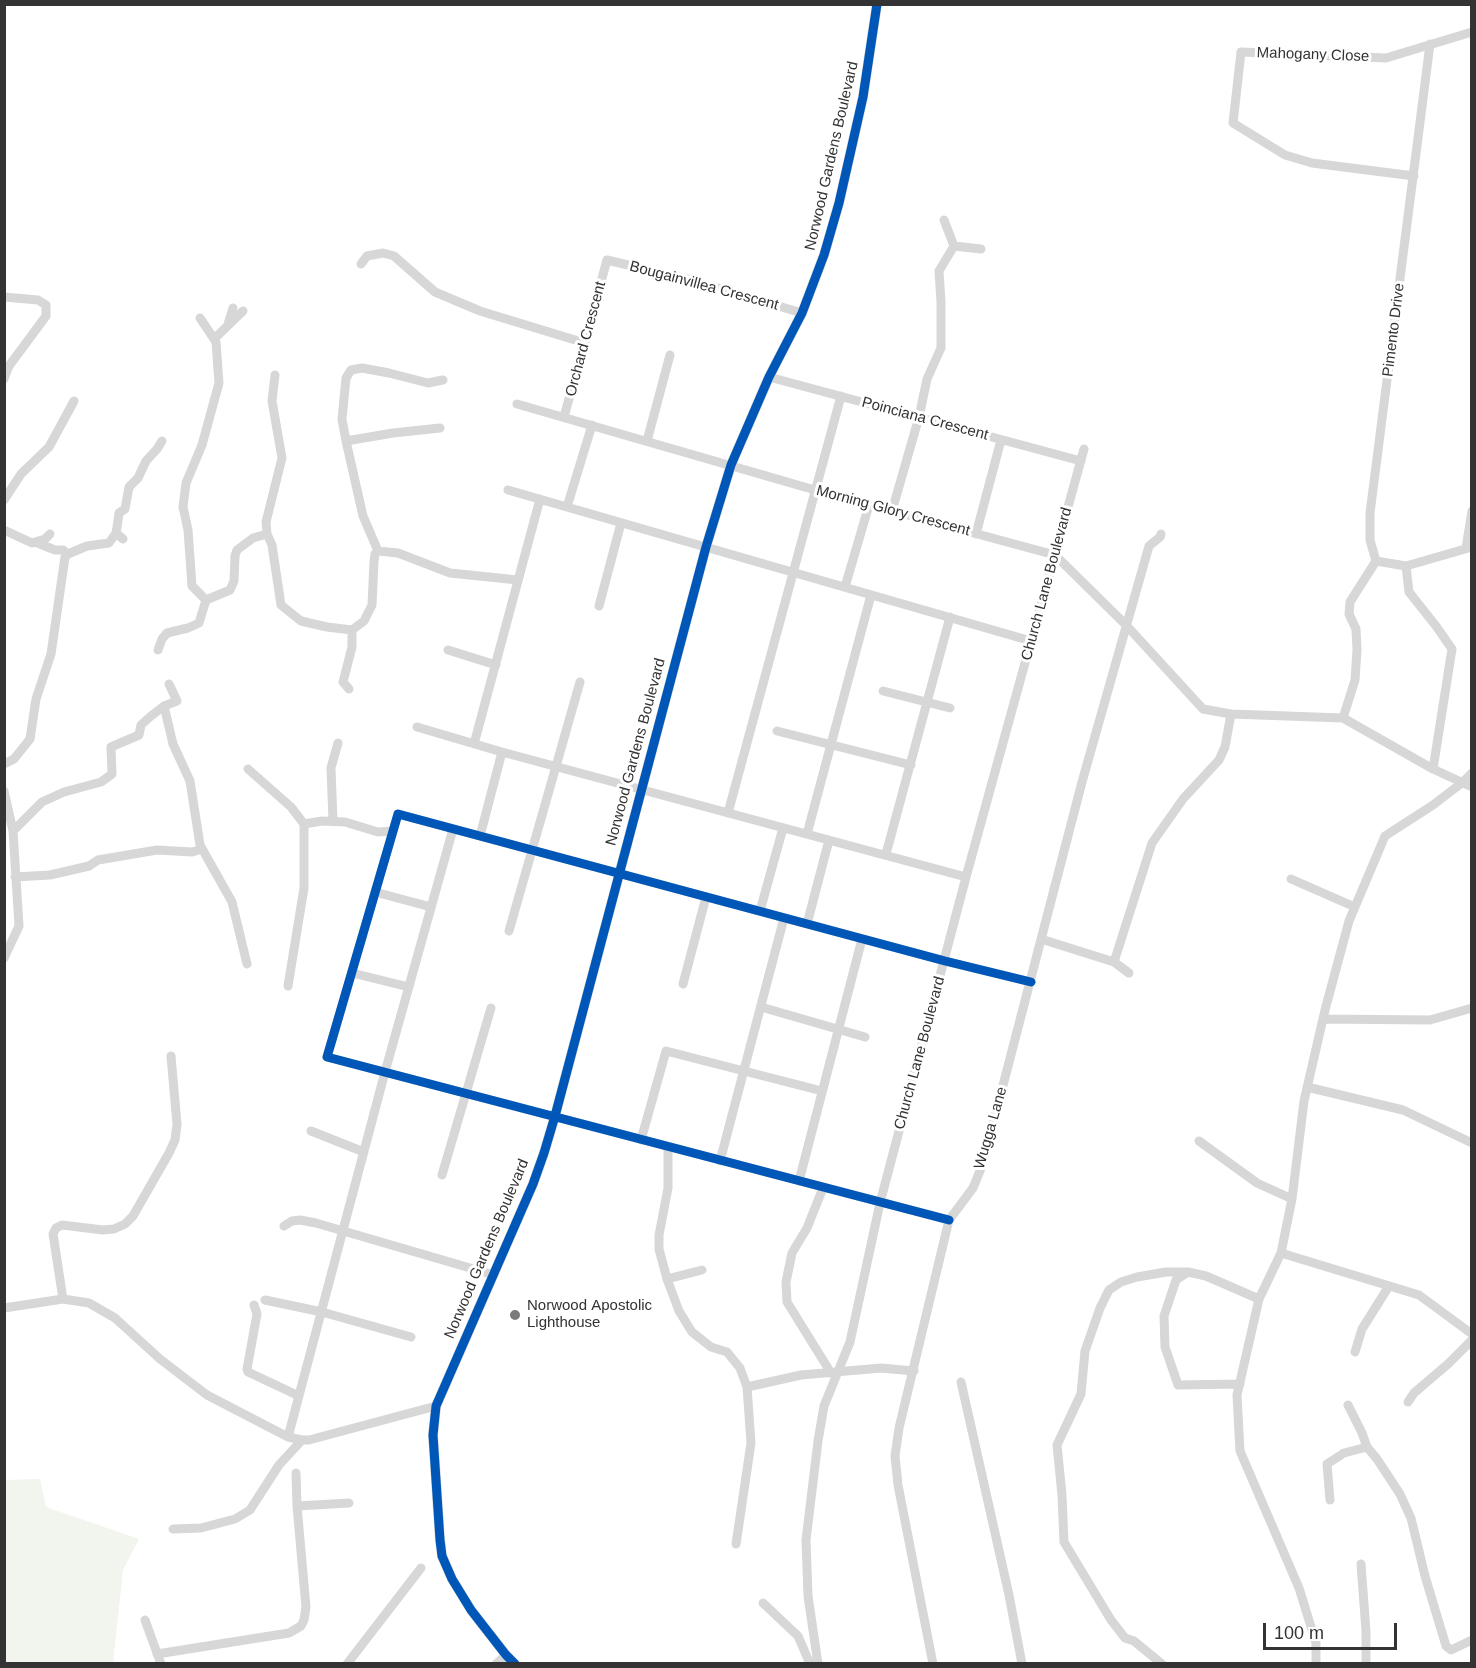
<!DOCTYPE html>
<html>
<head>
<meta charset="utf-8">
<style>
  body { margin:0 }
  #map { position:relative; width:1476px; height:1668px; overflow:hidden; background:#fff; font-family:Helvetica,sans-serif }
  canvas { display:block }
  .frame { position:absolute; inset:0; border:6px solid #333; pointer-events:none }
  .scale { position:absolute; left:1263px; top:1623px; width:134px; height:27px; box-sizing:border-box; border:3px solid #333; border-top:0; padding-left:8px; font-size:18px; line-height:21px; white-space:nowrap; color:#333; -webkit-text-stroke:4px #fff; paint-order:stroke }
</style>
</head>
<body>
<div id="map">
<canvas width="1476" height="1668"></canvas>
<div class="frame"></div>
<div class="scale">100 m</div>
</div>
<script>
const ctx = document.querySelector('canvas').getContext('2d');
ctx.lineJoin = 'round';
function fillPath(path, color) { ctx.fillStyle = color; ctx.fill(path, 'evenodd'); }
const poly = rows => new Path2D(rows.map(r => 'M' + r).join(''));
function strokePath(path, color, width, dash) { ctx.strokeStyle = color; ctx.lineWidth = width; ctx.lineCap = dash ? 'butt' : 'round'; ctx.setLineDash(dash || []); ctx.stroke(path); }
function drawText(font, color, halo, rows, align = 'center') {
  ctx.font = font + ' Helvetica,sans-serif'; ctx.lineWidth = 6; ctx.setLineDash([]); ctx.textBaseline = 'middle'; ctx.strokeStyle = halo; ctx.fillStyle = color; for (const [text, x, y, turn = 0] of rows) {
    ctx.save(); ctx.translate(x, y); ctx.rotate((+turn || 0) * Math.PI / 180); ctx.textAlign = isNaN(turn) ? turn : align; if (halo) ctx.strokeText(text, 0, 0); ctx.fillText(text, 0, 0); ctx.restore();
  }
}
fillPath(poly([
  [40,1479,46,1507,139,1539,123,1570,113,1663,5,1663,5,1480]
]), '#f1f5ed');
strokePath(poly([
  [1414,176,1312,163,1285,155,1233,123,1241,52,1386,58,1472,32],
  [954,246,981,249],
  [361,264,367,256,383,253,394,256,435,292,480,311,585,343],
  [4,297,38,300,46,305,46,316,9,366,4,379],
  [228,324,233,308],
  [214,339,243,311],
  [769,377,1081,461],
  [517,404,815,490,1055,555,1126,625,1203,709,1231,714,1343,718,1433,769,1472,787],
  [564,417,607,260,687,279,802,313],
  [346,441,393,433,440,428],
  [647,441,670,355],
  [508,490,1031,641],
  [4,500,21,474,49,447,74,401],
  [567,507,592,425],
  [892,511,919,417,927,379,941,348,941,302,939,271,954,246,944,220],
  [4,530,32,543,45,539,50,534],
  [267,534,266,522,282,458,272,401,275,375],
  [976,534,1001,440],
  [123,539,116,533,118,521,119,513,125,509,129,487,138,478,146,461,157,449,162,441],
  [35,542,55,550,63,550,68,554],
  [1466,548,1472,511],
  [378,551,363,516,346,441,342,419,346,378,351,370,362,368,389,373,428,383,443,380],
  [1376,561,1370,540,1370,513,1430,44],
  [1376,561,1406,566,1472,547],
  [1406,566,1409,592,1436,626,1452,649,1433,769],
  [845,587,869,505],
  [206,600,230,590,234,581,235,556,237,550,253,538,267,534,272,545,281,605,301,621,327,627,352,630,364,621,372,605,374,562,375,554,378,551,398,553,450,573,518,580],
  [599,606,621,523],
  [158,650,162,639,167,633,188,628,199,623,206,600,192,586,188,530,183,507,186,483,202,445,219,383,216,342,200,318],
  [448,650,496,665],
  [349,689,343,682,352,647,352,630],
  [883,691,950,708],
  [164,706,173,744,190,781,200,845,232,902,247,964],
  [1343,718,1355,680,1357,650,1356,629,1349,614,1350,602,1376,561],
  [417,727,502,752,966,877],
  [777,731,911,765],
  [474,744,540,499],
  [4,764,14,759,30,739,36,699,51,654,65,557,68,554,87,546,109,543,116,533],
  [248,769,291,807,304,824],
  [4,791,13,831,19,926,4,958],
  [728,813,841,396],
  [333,821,331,768,338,743],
  [13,831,42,802,64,792,101,782,112,774,111,747,139,735,141,725,151,716,164,706,177,701,169,684],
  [807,834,871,595],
  [480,836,502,752],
  [886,854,950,617],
  [15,877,50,875,89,866,98,860,157,850,192,852,202,849],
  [1291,879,1355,907],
  [375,892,431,907],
  [760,911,783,828],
  [807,924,829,840],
  [509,931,580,682],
  [1041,939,1114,962,1129,973],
  [1114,962,1152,843,1183,799,1219,760,1225,747,1231,714],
  [352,973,409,987],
  [683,984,706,897],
  [288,986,304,888,304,824,322,821,345,822,378,832,393,831],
  [761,1007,865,1037],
  [1323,1019,1430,1020,1472,1008],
  [1307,1087,1403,1110,1472,1143],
  [311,1131,364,1152],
  [641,1140,666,1051,822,1091],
  [1199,1141,1257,1183,1292,1199],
  [668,1147,668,1188,659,1235,659,1249,667,1279,679,1311,692,1332,711,1347,727,1352,740,1368,747,1387,751,1443,736,1544],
  [720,1161,784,918],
  [442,1175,491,1008],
  [799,1181,862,939],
  [823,1188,807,1228,792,1253,786,1282,787,1302,831,1373],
  [949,1220,327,1057,398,814,945,961,1031,982],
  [284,1226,292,1221,300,1220,316,1223,494,1275],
  [1281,1253,1419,1295,1472,1334],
  [667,1279,702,1270],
  [63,1299,53,1234,56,1228,62,1225,103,1230,114,1229,125,1224,133,1216,169,1153,175,1140,177,1124,171,1056],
  [265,1300,322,1312,411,1337],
  [254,1305,257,1314,247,1369,248,1372,299,1396],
  [4,1308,63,1299,89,1303,115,1318,160,1359,207,1395,288,1437,302,1440,309,1440,436,1406],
  [1355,1352,1362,1329,1389,1286],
  [961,1382,1009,1595,1022,1664],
  [1240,1384,1178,1385,1165,1347,1164,1316,1176,1280,1188,1272,1206,1276,1259,1299],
  [747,1387,801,1375,881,1368,914,1371],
  [1408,1402,1414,1393,1448,1364,1472,1340],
  [1348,1405,1362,1433,1367,1447],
  [288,1437,385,1072,453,829],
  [1330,1500,1327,1464,1344,1453,1367,1447,1377,1459,1400,1494,1411,1518,1425,1576,1446,1646,1451,1650,1472,1640],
  [297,1506,349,1503],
  [173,1529,201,1528,235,1519,250,1510,279,1465,302,1440],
  [1361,1564,1366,1631,1366,1664],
  [763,1603,798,1636,810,1664],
  [145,1620,161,1664],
  [157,1654,289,1633,301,1626,304,1620,306,1607,297,1506,296,1473],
  [347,1664,421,1568],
  [496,1664,506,1655],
  [818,1664,808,1596,806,1540,818,1441,824,1406,850,1342,880,1203,966,877,1084,449],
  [933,1664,898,1485,895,1456,899,1428,949,1220,973,1188,982,1166,1082,782,1149,546,1160,537,1161,534],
  [1162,1664,1134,1641,1125,1638,1111,1620,1064,1542,1062,1495,1057,1445,1081,1394,1085,1351,1100,1308,1109,1290,1121,1282,1137,1277,1166,1272,1188,1272],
  [1316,1664,1316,1643,1299,1588,1240,1451,1237,1395,1259,1299,1281,1253,1292,1199,1304,1101,1325,1010,1349,921,1385,836,1433,805,1463,782,1472,773]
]), '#d7d7d7', 9);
strokePath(poly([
  [515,1664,506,1655,471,1610,452,1579,442,1556,440,1540,433,1435,436,1406,533,1184,544,1153,555,1116,706,547,731,465,769,377,802,313,824,255,839,203,863,97,877,4]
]), '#d7d7d7', 10);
strokePath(poly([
  [949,1220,327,1057,398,814,945,961,1031,982],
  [515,1664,506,1655,471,1610,452,1579,442,1556,440,1540,433,1435,436,1406,533,1184,544,1153,555,1116,706,547,731,465,769,377,802,313,824,255,839,203,863,97,877,4]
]), '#0057b8', 9);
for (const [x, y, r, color] of [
  [515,1315,6,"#7a7a7a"]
]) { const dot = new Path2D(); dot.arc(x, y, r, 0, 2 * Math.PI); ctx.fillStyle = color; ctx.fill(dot); strokePath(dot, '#fff', 2); }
drawText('15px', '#333', '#fff', [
  ["Mahogany Close",1313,55,2],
  ["Norwood Gardens Boulevard",832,156,-77],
  ["Bougainvillea Crescent",704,286,15],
  ["Pimento Drive",1394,330,-83],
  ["Orchard Crescent",586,339,-75],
  ["Poinciana Crescent",925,419,15],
  ["Morning Glory Crescent",893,511,15],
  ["Church Lane Boulevard",1047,584,-75],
  ["Norwood Gardens Boulevard",636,752,-75],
  ["Church Lane Boulevard",920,1053,-75],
  ["Wugga Lane",991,1128,-74],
  ["Norwood Gardens Boulevard",487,1249,-67]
]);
drawText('15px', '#333', '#fff', [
  ["Norwood Apostolic",527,1306],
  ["Lighthouse",527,1323]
], 'left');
</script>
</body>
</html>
